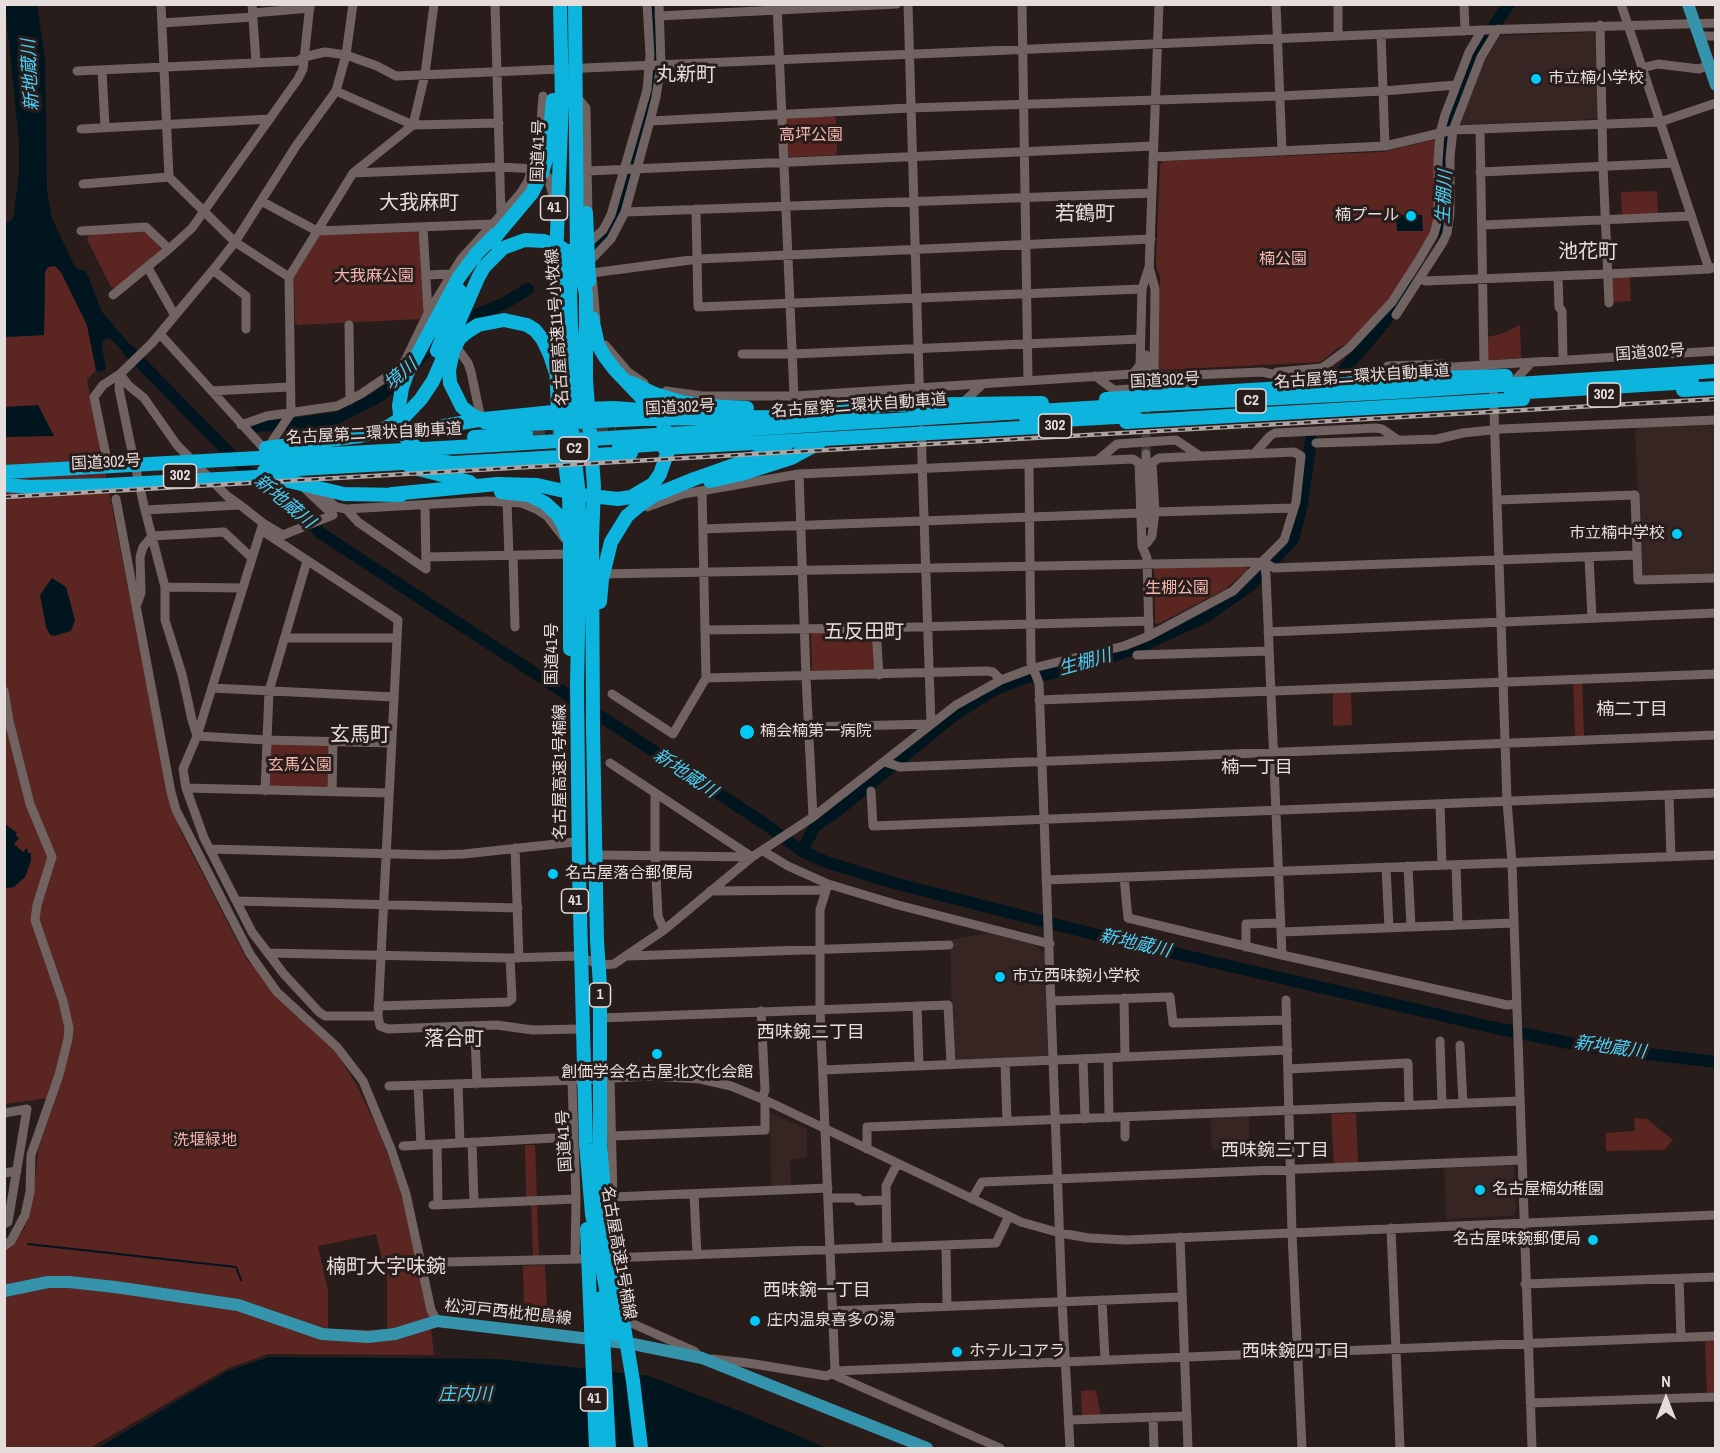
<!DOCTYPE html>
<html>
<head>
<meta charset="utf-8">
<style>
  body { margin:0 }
  #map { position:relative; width:1720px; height:1453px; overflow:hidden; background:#281d1b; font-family:"Archivo Narrow",sans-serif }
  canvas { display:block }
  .frame { position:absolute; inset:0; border:6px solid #e5dddc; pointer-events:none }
  .north { position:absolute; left:1636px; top:1369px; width:60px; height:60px; -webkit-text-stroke:4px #281d1b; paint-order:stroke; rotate:0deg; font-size:16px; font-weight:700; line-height:24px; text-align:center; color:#e5dddc }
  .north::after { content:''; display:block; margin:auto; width:21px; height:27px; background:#e5dddc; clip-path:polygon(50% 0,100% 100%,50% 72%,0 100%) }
</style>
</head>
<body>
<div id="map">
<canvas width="1720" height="1453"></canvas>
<div class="frame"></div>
<div class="north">N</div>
</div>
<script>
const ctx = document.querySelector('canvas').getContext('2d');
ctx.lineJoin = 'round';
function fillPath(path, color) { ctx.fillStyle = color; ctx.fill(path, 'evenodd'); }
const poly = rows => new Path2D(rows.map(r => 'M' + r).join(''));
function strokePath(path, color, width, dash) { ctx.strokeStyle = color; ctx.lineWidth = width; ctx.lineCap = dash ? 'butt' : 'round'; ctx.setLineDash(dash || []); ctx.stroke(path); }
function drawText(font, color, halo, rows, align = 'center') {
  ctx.font = font + ' "Archivo Narrow","Noto Sans JP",sans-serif'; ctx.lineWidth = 6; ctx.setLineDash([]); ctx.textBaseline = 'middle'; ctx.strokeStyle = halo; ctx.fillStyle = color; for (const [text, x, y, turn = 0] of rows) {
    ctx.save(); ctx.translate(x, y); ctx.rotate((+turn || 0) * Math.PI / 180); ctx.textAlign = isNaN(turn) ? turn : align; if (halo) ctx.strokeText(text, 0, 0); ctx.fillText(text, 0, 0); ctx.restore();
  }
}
fillPath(poly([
  [1594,32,1596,34,1599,117,1597,119,1462,125,1459,121,1479,69,1498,36],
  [1715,425,1715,574,1644,577,1641,574,1635,427],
  [988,933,1034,945,1047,954,1048,1056,956,1060,953,1057,950,940],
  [770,1113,807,1129,807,1158,790,1159,791,1188,771,1188],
  [1249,1116,1249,1149,1212,1150,1210,1117],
  [1514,1165,1516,1212,1511,1216,1446,1219,1444,1167]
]), '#362522');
fillPath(poly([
  [833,116,836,118,837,152,835,155,789,157,786,154,784,121,787,117],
  [1437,139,1437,209,1432,233,1384,312,1350,346,1345,345,1339,347,1321,362,1163,370,1157,366,1160,277,1156,265,1160,164,1163,161,1383,152],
  [1657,191,1658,214,1622,216,1621,192],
  [144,230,163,247,163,251,117,288,111,287,87,239,90,234],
  [418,231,421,232,424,309,420,319,298,325,295,322,294,277,320,235],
  [50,265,55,266,61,272,87,325,96,370,87,380,168,792,180,830,247,960,336,1052,356,1084,378,1129,399,1187,414,1240,430,1318,434,1355,268,1354,226,1369,90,1448,5,1448,5,1249,16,1241,24,1229,31,1209,39,1147,56,1097,5,1104,5,337,44,335,45,272],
  [376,1234,387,1279,387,1330,328,1329,328,1291,318,1246],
  [1630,276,1631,301,1613,302,1611,280,1613,277],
  [1520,325,1521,358,1488,360,1487,337,1501,334],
  [1246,565,1248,570,1224,590,1158,624,1155,623,1154,568],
  [875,631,877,671,812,673,811,632],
  [1582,681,1584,736,1575,736,1573,682],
  [1333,692,1351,692,1352,725,1333,726],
  [272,743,330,745,328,788,271,787,268,784,269,746],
  [1356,1113,1358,1163,1334,1164,1331,1114],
  [1634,1118,1647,1119,1673,1140,1664,1150,1606,1151,1606,1133,1635,1131],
  [525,1145,535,1145,537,1197,526,1197],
  [531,1204,537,1204,539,1257,533,1257],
  [545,1265,547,1306,544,1309,532,1310,524,1303,523,1266],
  [1705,1341,1715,1341,1715,1392,1707,1393],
  [1096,1390,1101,1416,1082,1417,1081,1391]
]), '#5b2621');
fillPath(poly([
  [5,5,37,5,45,60,47,189,51,216,74,265,77,269,86,271,102,312,138,354,132,361,113,341,108,338,103,340,102,347,106,369,100,372,96,370,87,325,61,272,55,266,47,267,45,272,44,335,5,337,4,224,13,219,19,173,19,142],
  [1396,215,1422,215,1423,231,1397,231],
  [38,405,54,436,6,437,5,407],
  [52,578,66,587,75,620,71,631,54,636,50,635,46,627,40,595],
  [4,823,17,833,15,835,19,838,14,844,23,852,27,848,28,853,31,853,31,861,25,877,14,887,8,888,4,888],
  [269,1357,499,1359,649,1376,747,1414,826,1448,98,1448,228,1371]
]), '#00151e');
strokePath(poly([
  [1708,31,1716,31],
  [28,1244,236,1267,241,1280]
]), '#00151e', 2);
strokePath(poly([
  [1443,233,1445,223,1444,148,1448,127,1474,55,1509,4],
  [600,246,610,231,617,214,651,96,656,56,654,4],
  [453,324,503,304,528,289],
  [129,351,246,470,279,498,312,521,319,532,765,824,802,851,826,862,894,883,1101,936,1491,1027,1589,1047,1716,1062],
  [1342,372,1384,323,1410,286],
  [257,426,301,423,337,418,376,398,396,384,441,336],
  [802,851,815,826,836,812,953,716,992,691,1024,678,1069,670,1137,648,1205,617,1252,584,1293,539,1302,504,1311,439]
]), '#00151e', 12);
strokePath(poly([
  [1146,454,1146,399]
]), '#443a38', 9, [9, 4.5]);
strokePath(poly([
  [531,433,616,428]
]), '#443a38', 14, [14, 7]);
strokePath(poly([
  [161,4,169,177,235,242,289,277],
  [252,4,256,62],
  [495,4,501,215],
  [777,4,794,396],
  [908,4,920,410],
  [1022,4,1028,380],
  [1276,4,1282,150],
  [1338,4,1338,36],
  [1464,4,1465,31],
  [1621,4,1709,269],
  [253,13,310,8],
  [659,16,897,4],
  [162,23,253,17],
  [1600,25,1603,166,1609,303],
  [1381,34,1385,146],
  [1699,36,1716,36],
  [1642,68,1658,64,1699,69,1709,65],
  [102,70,105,127],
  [77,71,298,61,304,57,325,52,346,55,377,66,396,76,1482,30,1716,23],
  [336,91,413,125,499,123],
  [577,97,586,108,588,217],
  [650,121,910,108,1280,96,1383,91,1456,85],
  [81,129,270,119],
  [1480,129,1484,366],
  [1153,157,1385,146,1453,130,1660,122,1716,103],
  [587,171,1154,146],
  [1480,172,1674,163],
  [353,173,499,167,537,169,548,177,554,199],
  [83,184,169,177],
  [261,201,317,231,493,224],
  [696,209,698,307,1142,289],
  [625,212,1152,193],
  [1483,225,1691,216],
  [423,227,428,312],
  [81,231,146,227,169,249],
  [590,242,603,230,611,215,647,90,650,55,647,4],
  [591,260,611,239,625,212,650,121,656,97,661,65,659,4],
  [1149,267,1155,289,1154,370,1161,376,1193,375],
  [148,268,174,314],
  [213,270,246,296,246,329],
  [1149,272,1159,4],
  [592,273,698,259,1151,239],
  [426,275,451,274],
  [592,275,596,321],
  [1558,276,1559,307,1562,311,1563,360],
  [1420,278,1425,281,1607,274,1709,269,1716,267],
  [113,295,169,249,192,228,298,79,303,69,310,4],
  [1396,315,1443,242,1447,233,1450,213,1450,157,1453,130,1481,57,1498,29],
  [349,325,350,400],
  [160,334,268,453],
  [454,344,468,363,471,372,481,419],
  [605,345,628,372,644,383],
  [742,354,792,354,1141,339],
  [1277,372,1322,368,1349,348,1392,302,1419,260,1434,234,1438,219,1438,162,1440,133,1445,115,1469,52,1482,30],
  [120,374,119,389,130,442,144,506,165,587,165,620,182,674,192,720,197,736,266,740,392,743],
  [120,374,128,385,144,398,177,445,227,496,240,505],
  [1095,376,1114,390,1182,386,1193,375,1262,372,1295,379,1319,379],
  [1372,377,1380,374,1388,366,1443,364,1453,367,1716,351],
  [1517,378,1532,362],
  [1146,379,1146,355],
  [1493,381,1507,801,1512,863,1532,1448],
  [212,391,289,387],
  [666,391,702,396,794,396,1133,374,1140,365,1142,289,1149,267],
  [960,405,983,384],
  [241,425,267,416,337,406,361,394,398,369,405,361,428,313,461,259,520,194,528,181,539,147,543,96],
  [1316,443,1437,439,1463,433,1501,429,1716,420],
  [267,449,291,413,289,277,353,173,413,125,425,74,434,4],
  [1146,454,1147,523],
  [1254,454,1270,436,1275,433,1376,428,1382,429,1398,440],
  [1098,460,1117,444,1176,440,1200,456],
  [1029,464,1031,663,1039,683,1062,1301,1070,1448],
  [108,465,94,397,103,385,120,374,152,343,213,270,235,242,296,146,336,91,346,55,353,4],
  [799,474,806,677,813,817],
  [316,489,336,507,346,509,358,522,426,569,425,505],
  [116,499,171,792,176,810,250,954,277,992,337,1047,363,1081,391,1149,406,1194,431,1310,437,1321],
  [1497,500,1635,495,1638,580,1716,578],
  [647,507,683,494,799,474,1133,459,1139,463,1142,546,1147,558],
  [346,509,487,501,522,503,536,509,547,516,565,539],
  [145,510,240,505,263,523,283,535,333,515,301,485],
  [1155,512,1293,508],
  [263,523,197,736,183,769,186,788,204,838,252,932,283,973,319,1012,325,1016,378,1016],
  [703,529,1141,513],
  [261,530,398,620,378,1016,380,1026,388,1029,467,1026,472,1029,475,1036,477,1084],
  [509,555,507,502,511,500],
  [513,555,515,627],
  [426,557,570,554],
  [1589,557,1592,618],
  [1147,558,1149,636],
  [1264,562,1266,575,1282,955],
  [600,574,1264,562,1274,568,1637,555],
  [165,587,243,588],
  [137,604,141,593,140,557,143,547,152,536,224,532,252,558],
  [876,628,879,675],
  [705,630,876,628,1149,621],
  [1268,632,1716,613],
  [285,638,397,638],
  [1137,655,1269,651],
  [706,678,987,671,993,672,1001,680],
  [212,688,394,697],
  [4,691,9,721,30,804,52,857,37,905,35,920,63,1001,69,1028,68,1039,59,1075,31,1155,30,1192,25,1215,11,1241,4,1246],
  [612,694,673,734,706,678,702,491],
  [1039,700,1716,674],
  [808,727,931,724,921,430],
  [885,762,900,767,1716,735],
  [186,788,389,793],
  [265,791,269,691,307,561],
  [871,791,873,826,1716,793],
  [332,792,333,742],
  [655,794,655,856,658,916,664,930],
  [1669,795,1671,857],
  [1440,804,1442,865],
  [515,848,519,958],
  [211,849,433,855,464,854,575,842],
  [763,851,788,866,828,884,898,905,1050,944],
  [599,855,752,857,610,763],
  [1456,865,1458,925],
  [1408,866,1411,927],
  [1386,867,1389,928],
  [1124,877,1128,918,1282,955,1507,1005,1516,1004],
  [1046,880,1716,855],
  [710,891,826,890],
  [237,901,518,908],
  [1281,932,1513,923],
  [1246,947,1246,924,1280,923],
  [268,953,510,958,576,956,602,965,614,964,664,930,752,857,813,817,956,705,1001,680,1033,668,1124,646,1149,636,1233,591,1284,540,1296,502,1301,456,1294,452,1159,458,1152,463,1155,512,1152,536,1147,543],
  [628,956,949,945],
  [1124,998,1125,1057],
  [1286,1000,1292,1233,1302,1448],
  [1052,1001,1170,997,1173,1023,1287,1020],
  [378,1006,508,1002,512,999,510,958],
  [917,1006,919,1065],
  [761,1011,765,1090,762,1099],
  [601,1018,948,1005,951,1064],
  [467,1026,496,1025,533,1030,577,1029],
  [1440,1041,1442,1104],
  [1460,1045,1463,1103],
  [1108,1058,1109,1118],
  [1083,1059,1085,1119],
  [1005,1062,1007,1121],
  [1288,1069,1408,1063,1409,1105],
  [823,1070,1288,1050],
  [610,1077,613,1197,618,1257],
  [572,1081,576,1199,575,1259],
  [418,1085,421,1145,574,1137],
  [458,1085,460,1143],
  [389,1086,579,1080,650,1076,700,1079,731,1086,765,1100,1021,1222,1060,1233,1089,1238,1126,1240,1716,1215],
  [4,1113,27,1109,8,1222,4,1224],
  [1125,1117,1125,1137],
  [612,1136,765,1130,765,1100],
  [472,1142,474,1203],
  [437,1144,438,1204],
  [403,1146,421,1145],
  [867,1149,867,1127,1520,1101],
  [4,1173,17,1171],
  [694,1194,697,1255],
  [613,1197,828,1188],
  [828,1198,858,1198,858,1201,886,1200],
  [972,1199,982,1182,1522,1160],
  [433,1205,576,1199],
  [1391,1228,1400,1448],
  [1180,1237,1188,1448],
  [946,1245,947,1306],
  [887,1247,886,1186,897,1164],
  [609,1258,996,1243,1009,1216],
  [445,1262,580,1259],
  [1679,1279,1681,1337],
  [1525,1284,1716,1277],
  [1102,1300,1105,1360],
  [832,1311,1182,1297],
  [622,1316,629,1322,694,1351,699,1356],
  [712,1359,748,1363,827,1376,835,1371,820,1009,820,910,828,884],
  [835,1371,1716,1336],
  [832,1374,1000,1448],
  [1530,1403,1716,1397],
  [1153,1417,1154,1448],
  [1070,1420,1187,1416]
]), '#706361', 9);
strokePath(poly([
  [1688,4,1716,85],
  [4,1291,48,1282,69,1282,115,1287,238,1305,322,1334,368,1337,395,1334,437,1321,633,1344,702,1358,927,1448]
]), '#3594ac', 12);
strokePath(poly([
  [560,4,562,100,556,260,561,335,578,487,580,535,577,684,579,873,586,1144,592,1214,606,1289,616,1334],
  [575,4,577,265],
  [586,213,589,281],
  [496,234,477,253,459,277,407,374,402,388,399,406,401,423,406,438,424,455,439,461,452,463,631,453],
  [491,242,532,193,542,173,548,152,553,100],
  [569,251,571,325,579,411],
  [437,351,460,291],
  [556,363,558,411,569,493,570,540,570,649],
  [556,373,550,355,543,340,535,330,527,325,504,320,478,325,467,332,459,339,453,351,449,370,450,383,462,407,472,415,485,422,504,425,643,419,772,417,828,414,886,405,1042,403],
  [632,383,655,394,681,402,706,406,747,408],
  [1683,390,1716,388],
  [1511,393,1692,382],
  [1106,399,1347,384,1369,380,1506,376],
  [1026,422,1135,416],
  [1126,422,1523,399],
  [398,434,484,419,583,409,614,408,656,411],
  [474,437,526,434],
  [619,447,674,443],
  [266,448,360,436,386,428,405,416,421,399,433,381,478,278,484,267,503,248,525,240,544,241,562,248,575,261,581,273,586,294,586,380,594,486,592,539,593,729,597,941,600,985,600,1144,607,1225,633,1381,641,1448],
  [664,448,1038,427],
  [410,467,470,482],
  [264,471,437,461],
  [4,472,495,445,1103,407,1394,392,1716,371],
  [710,481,741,474,791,458,819,443],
  [4,485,30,487,107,485,257,477,280,479,344,494,401,495],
  [501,492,529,495,545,503,557,514,564,526,567,535],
  [392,494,497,484,537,485,582,495,618,499,631,497,653,484,660,474,668,451,667,438,663,424,657,414,615,370,605,357,598,345,592,318],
  [600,602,602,579,611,542,627,516,640,505,655,495,694,479,785,447],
  [587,1229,596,1448],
  [601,1298,609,1448]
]), '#0db5de', 14);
const rail = poly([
  [4,497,1716,399]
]);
strokePath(rail, '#ada4a3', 4.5);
strokePath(rail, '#281d1b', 2, [7]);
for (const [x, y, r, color] of [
  [1536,79,6,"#01cbf9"],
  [1411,216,6,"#01cbf9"],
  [1677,534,6,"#01cbf9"],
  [747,732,8,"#01cbf9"],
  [553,874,6,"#01cbf9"],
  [1000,977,6,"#01cbf9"],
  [657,1054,6,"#01cbf9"],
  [1480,1190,6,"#01cbf9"],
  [1593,1240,6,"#01cbf9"],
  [755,1321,6,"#01cbf9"],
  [957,1352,6,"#01cbf9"]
]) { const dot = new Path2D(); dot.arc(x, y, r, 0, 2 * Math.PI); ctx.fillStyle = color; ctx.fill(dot); strokePath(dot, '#281d1b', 2); }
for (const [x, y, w] of [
  [554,208,27],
  [1604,395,33],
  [1251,401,30],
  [1055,426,33],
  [574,449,30],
  [180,476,33],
  [575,901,27],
  [600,995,21],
  [594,1399,27]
]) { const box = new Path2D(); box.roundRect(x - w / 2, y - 12, w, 24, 4.5); ctx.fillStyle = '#281d1b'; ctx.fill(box); strokePath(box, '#e5dddc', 1.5); }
drawText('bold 15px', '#e5dddc', null, [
  ["41",554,208],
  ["302",1604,395],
  ["C2",1251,401],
  ["302",1055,426],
  ["C2",574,449],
  ["302",180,476],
  ["41",575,901],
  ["1",600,995],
  ["41",594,1399]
]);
drawText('16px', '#e5dddc', '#281d1b', [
  ["市立楠小学校",1548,79],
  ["楠プール",1399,216,"right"],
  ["市立楠中学校",1665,534,"right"],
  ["楠会楠第一病院",760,732],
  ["名古屋落合郵便局",565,874],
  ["市立西味鋺小学校",1012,977],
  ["創価学会名古屋北文化会館",657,1073,"center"],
  ["名古屋楠幼稚園",1492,1190],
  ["名古屋味鋺郵便局",1581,1240,"right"],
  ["庄内温泉喜多の湯",767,1321],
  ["ホテルコアラ",969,1352]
], 'left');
drawText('16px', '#f5b5ac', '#281d1b', [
  ["高坪公園",811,136],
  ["楠公園",1283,260],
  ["大我麻公園",374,277],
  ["生棚公園",1177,589],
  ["玄馬公園",300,766],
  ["洗堰緑地",205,1141]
]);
drawText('16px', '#e5dddc', '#281d1b', [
  ["国道41号",539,151,-88],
  ["名古屋高速11号小牧線",558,327,-94],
  ["国道302号",1650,353,-4],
  ["名古屋第二環状自動車道",1362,377,-4],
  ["国道302号",1165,381,-3],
  ["名古屋第二環状自動車道",859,406,-4],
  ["国道302号",680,408,-3],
  ["名古屋第二環状自動車道",374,434,-3],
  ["国道302号",106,463,-3],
  ["国道41号",553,654,-90],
  ["名古屋高速1号楠線",561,772,-90],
  ["国道41号",565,1141,-93],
  ["名古屋高速1号楠線",618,1253,80],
  ["松河戸西枇杷島線",508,1313,6]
]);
drawText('italic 18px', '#49d0f9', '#281d1b', [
  ["新地蔵川",31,75,-93],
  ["生棚川",1445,197,-87],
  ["境川",401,375,-41],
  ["新地蔵川",284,502,40],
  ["生棚川",1085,663,-16],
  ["新地蔵川",685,774,34],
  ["新地蔵川",1135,944,13],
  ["新地蔵川",1610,1048,8],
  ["庄内川",465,1395]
]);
drawText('18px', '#e5dddc', '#281d1b', [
  ["楠二丁目",1632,710],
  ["楠一丁目",1257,768],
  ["西味鋺二丁目",811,1033],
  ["西味鋺三丁目",1275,1151],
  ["西味鋺一丁目",817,1291],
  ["西味鋺四丁目",1296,1352]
]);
drawText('20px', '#e5dddc', '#281d1b', [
  ["丸新町",686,76],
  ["大我麻町",419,204],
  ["若鶴町",1085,215],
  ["池花町",1588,253],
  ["五反田町",864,633],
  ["玄馬町",360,736],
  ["落合町",454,1040],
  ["楠町大字味鋺",386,1268]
]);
</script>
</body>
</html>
